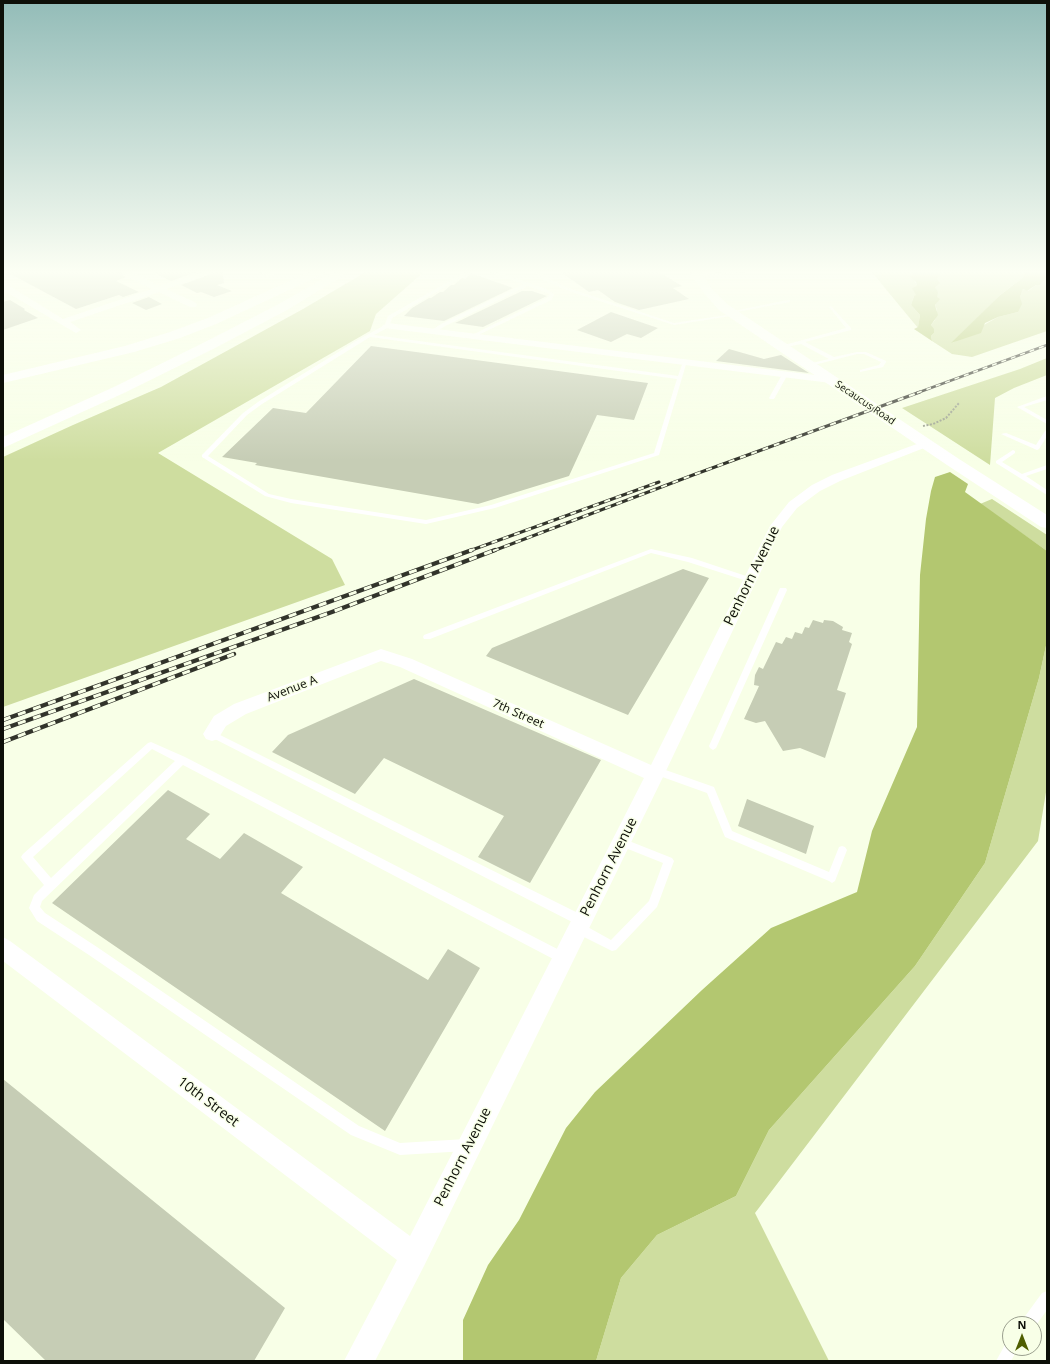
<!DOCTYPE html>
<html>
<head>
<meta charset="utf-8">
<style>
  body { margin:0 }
  #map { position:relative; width:1050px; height:1364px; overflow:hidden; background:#f8ffe7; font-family:"Open Sans",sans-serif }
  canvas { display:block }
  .frame { position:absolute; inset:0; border:4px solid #0d0f08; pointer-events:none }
  .north { position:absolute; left:1002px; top:1316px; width:40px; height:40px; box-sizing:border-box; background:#f8ffe7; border:1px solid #9a9f8e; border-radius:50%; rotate:0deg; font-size:11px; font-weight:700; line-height:16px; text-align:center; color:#0d0f08 }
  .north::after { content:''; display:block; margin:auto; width:14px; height:18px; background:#4f5e00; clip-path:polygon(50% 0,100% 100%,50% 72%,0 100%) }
</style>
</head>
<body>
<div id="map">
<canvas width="1050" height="1364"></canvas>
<div class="frame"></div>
<div class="north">N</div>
</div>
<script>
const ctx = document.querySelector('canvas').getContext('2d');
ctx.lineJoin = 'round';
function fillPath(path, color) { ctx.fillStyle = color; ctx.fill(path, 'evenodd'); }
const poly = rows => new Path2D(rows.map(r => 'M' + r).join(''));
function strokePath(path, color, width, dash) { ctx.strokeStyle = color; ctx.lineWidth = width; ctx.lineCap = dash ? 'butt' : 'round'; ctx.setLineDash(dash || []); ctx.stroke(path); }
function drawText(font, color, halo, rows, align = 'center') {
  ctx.font = font + ' "Open Sans",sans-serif'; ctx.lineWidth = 3; ctx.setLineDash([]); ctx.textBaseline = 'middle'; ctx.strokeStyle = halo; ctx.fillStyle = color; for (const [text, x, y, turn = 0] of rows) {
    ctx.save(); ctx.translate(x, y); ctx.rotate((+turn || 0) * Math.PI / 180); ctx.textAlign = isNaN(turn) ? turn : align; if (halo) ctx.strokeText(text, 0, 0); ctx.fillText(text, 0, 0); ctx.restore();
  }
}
fillPath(poly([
  [369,270,426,270,376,314,370,331,158,453,332,559,345,585,3,707,3,457,73,425,161,387,303,309],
  [870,270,915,270,914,280,918,287,916,296,914,296,911,305,920,315,918,328],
  [937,270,1029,270,1021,279,999,296,952,343,998,317,1018,312,1020,297,1023,289,1028,291,1036,285,1040,285,1047,277,1047,331,972,357,952,354,932,341,931,336,934,333,931,325,935,320,937,310,935,305,937,302,935,287],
  [1047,358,1047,375,1014,388,995,398,990,465,902,408,1020,369],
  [992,499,1047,535,1047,551,980,504],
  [1047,641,1047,786,1038,841,755,1213,829,1361,596,1361,621,1278,657,1235,736,1196,769,1130,915,966,985,863,1039,678]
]), '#cedd9f');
fillPath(poly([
  [915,270,937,270,936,271,940,274,937,279,940,283,935,287,938,292,937,297,940,299,935,305,938,315,931,325,934,329,934,333,931,336,932,341,914,329,918,327,920,315,911,305,914,296,916,295,912,288,917,286,916,282,910,277,910,276,914,274],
  [1029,270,1047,270,1047,277,1040,285,1036,285,1027,291,1023,289,1020,297,1022,304,1018,312,998,317,985,323,981,333,951,343,999,296,1021,279],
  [950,472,968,484,965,492,1047,551,1047,641,1039,678,985,863,915,966,769,1130,736,1196,657,1235,621,1278,596,1361,463,1361,463,1320,488,1265,519,1220,566,1128,595,1092,702,990,771,928,857,892,872,831,917,727,920,575,926,519,931,491,935,477]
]), '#b3c770');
fillPath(poly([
  [3,270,114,270,126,277,116,281,139,292,123,297,119,295,76,309],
  [148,270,202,270,171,281],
  [222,270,224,283,217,285,232,291,214,297,201,292,197,293,181,285],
  [558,270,656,270,682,286,673,288,689,299,639,310,615,302,598,290,589,292],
  [471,273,513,288,444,321,404,316,412,308,429,298,431,298,440,292,443,292,451,285,454,285,462,278,465,279],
  [522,291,532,291,547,296,483,327,455,323],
  [149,297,162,304,146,310,132,303],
  [10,300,25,309,24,310,38,318,3,330,3,302],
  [611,312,658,328,641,338,627,334,611,342,577,330],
  [371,346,648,383,634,420,597,415,569,476,478,504,255,465,257,463,222,457,273,408,306,413],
  [729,349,764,359,781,355,809,373,716,361],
  [683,569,709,578,628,715,486,656,492,648],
  [813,620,823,623,824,620,833,621,843,627,842,630,852,633,849,642,852,644,837,690,846,693,825,758,800,748,783,751,765,721,756,723,744,719,759,686,754,685,755,675,759,667,763,669,776,642,782,644,786,637,792,639,795,632,802,634,805,627,809,628],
  [414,679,601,760,530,883,478,857,504,816,384,758,355,794,272,752,288,735],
  [168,790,210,814,186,839,220,859,244,833,303,867,281,893,428,980,448,949,480,968,385,1131,52,903],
  [747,799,814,826,806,854,738,826],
  [3,1079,285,1308,254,1361,46,1361,3,1319]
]), '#c6cdb5');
strokePath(poly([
  [923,426,933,424,946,418,959,403]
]), '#9ba08f', 2, [2, 1.5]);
fillPath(poly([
  [469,270,474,270,392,318,389,327,374,335,678,376,683,362,687,361,659,455,495,508,426,524,291,503,265,496,202,457,202,455,243,413,258,402,356,341,385,325,388,316,469,270],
  [370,337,677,379,654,453,491,505,426,520,291,499,269,494,208,456,247,415,262,404,370,337],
  [484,270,490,270,529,283,546,289,554,294,551,300,474,337,470,336,547,298,550,294,528,286,445,326,436,332,432,332,432,330,441,324,524,284,484,270],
  [532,270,537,270,546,278,571,289,674,323,734,314,736,315,674,325,569,291,544,280,532,270],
  [753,270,774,270,697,276,695,275,697,274,753,270],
  [788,300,790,300,790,302,731,313,729,312,788,300],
  [831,306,851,328,851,330,805,342,834,357,857,352,866,352,886,361,886,362,883,367,860,372,860,370,879,365,881,362,864,354,857,354,810,366,808,366,808,364,829,359,801,344,781,348,781,346,846,328,829,307,831,306],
  [783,373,788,374,774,399,770,399,769,398,783,373],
  [1047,396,1047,400,1024,407,1047,420,1047,424,1017,407,1047,396],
  [1047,430,1047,436,1039,449,1037,450,1001,434,1006,433,1036,445,1045,431,1047,430],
  [1013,450,1015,451,1015,453,1002,462,1022,474,1047,465,1047,469,1026,476,1047,490,1047,495,996,463,996,461,1013,450],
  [651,549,692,558,752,578,754,580,750,582,688,562,651,553,430,639,424,639,423,637,424,635,651,549],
  [780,588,786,588,787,590,717,746,716,748,713,750,710,748,709,746,780,588],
  [212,731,586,917,587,921,586,925,584,925,611,940,649,901,663,863,618,845,616,842,618,839,621,838,624,839,672,858,674,861,657,907,616,950,612,951,574,932,573,928,574,924,576,924,209,736,208,734,209,732,212,731],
  [151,742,185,757,567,954,568,958,567,962,563,963,559,962,183,765,42,901,40,907,45,913,97,947,359,1126,400,1143,466,1139,470,1141,472,1145,470,1149,466,1151,400,1155,351,1135,89,955,37,921,29,908,34,895,44,885,23,860,21,857,23,854,148,743,151,742],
  [152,749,175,761,51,878,33,857,152,749],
  [657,767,714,787,732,831,829,872,839,847,842,846,845,847,847,850,835,881,832,883,829,881,725,837,707,793,654,774,653,771,654,768,657,767],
  [1047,1291,1047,1310,1034,1328,1034,1324,1021,1324,1023,1319,1042,1293,1047,1291],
  [1010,1341,1010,1348,1018,1348,1011,1361,996,1361,1006,1343,1010,1341]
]), '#fff');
fillPath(poly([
  [115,270,126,270,160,286,207,270,219,270,166,289,196,303,197,305,196,307,190,307,159,292,70,322,81,330,76,333,3,290,3,283,6,284,63,319,152,289,115,270],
  [254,270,265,270,274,275,270,277,254,270],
  [387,323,831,377,836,380,831,383,384,328,382,326,387,323],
  [925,441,929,442,931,444,929,446,840,481,820,491,797,508,782,527,664,775,424,1266,375,1361,344,1361,397,1260,3,961,3,937,10,941,410,1236,644,778,400,667,381,661,246,714,226,726,218,739,212,741,206,739,203,734,214,716,234,704,381,649,412,659,651,765,770,526,789,502,812,485,832,475,925,441]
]), '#fff');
fillPath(poly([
  [689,270,700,270,711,288,727,304,959,459,1047,515,1047,528,1041,527,947,465,719,310,703,292,689,270]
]), '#fff');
fillPath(poly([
  [314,270,323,270,325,272,323,274,216,324,180,338,134,352,3,383,3,375,125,346,170,332,208,318,314,270],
  [339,270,352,270,287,310,215,348,124,393,3,448,3,437,114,387,205,342,279,304,339,270]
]), '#fff');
const railFar2 = poly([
  [917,393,1047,345]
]);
const railFar1 = poly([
  [469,551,659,482],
  [493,551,693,475,920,392]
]);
const rail = poly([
  [3,720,472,550],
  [3,729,332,612,495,550],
  [3,742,234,654]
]);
strokePath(railFar2, '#32342b', 2.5);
strokePath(railFar1, '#32342b', 3);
strokePath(rail, '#32342b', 4.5);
strokePath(railFar2, '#f8ffe7', 1.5, [5]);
strokePath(railFar1, '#f8ffe7', 2, [6]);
strokePath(rail, '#f8ffe7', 3, [8]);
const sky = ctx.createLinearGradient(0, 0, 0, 461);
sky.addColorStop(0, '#93bcb8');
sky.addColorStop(0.59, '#fcfff4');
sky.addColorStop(1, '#fcfff400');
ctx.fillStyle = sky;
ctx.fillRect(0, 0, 1050, 461);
drawText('10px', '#0d0f08', '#f8ffe7', [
  ["Secaucus Road",865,403,34]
]);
drawText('12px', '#0d0f08', '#f8ffe7', [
  ["Avenue A",292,689,-21],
  ["7th Street",518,714,24]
]);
drawText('14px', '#0d0f08', '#f8ffe7', [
  ["Penhorn Avenue",752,576,-64],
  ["Penhorn Avenue",609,867,-63],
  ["10th Street",208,1102,37],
  ["Penhorn Avenue",463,1157,-63]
]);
</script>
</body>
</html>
